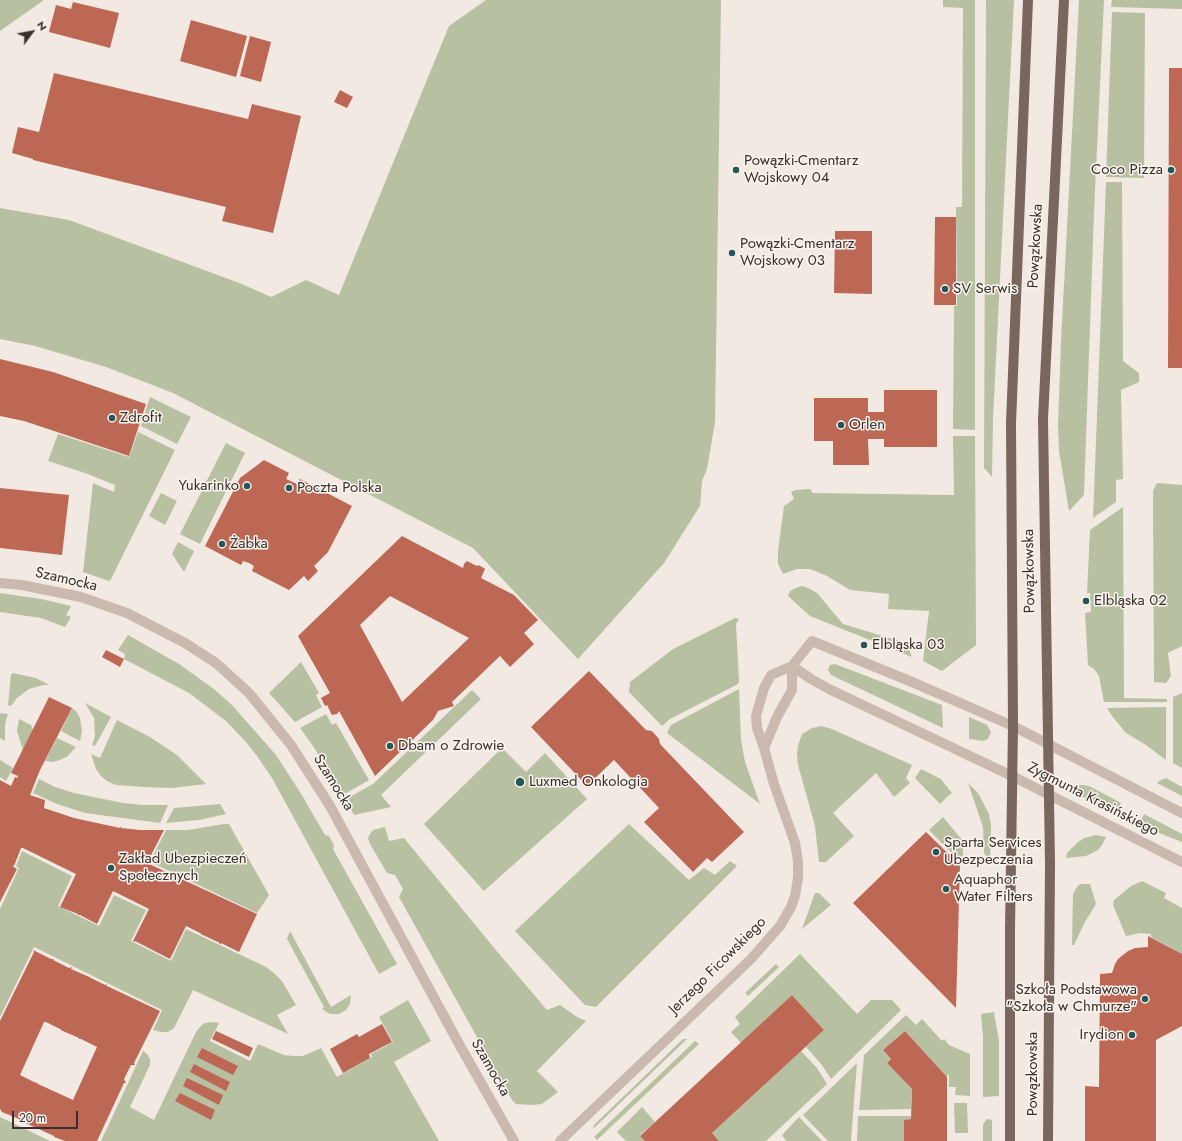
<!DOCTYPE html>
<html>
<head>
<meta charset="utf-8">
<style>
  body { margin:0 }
  #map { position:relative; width:1182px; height:1141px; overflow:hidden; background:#f2e9e2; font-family:Jost,sans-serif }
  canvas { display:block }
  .north { position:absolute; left:12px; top:12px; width:40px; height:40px; -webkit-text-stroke:3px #faf4ee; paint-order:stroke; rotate:58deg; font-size:11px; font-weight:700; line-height:16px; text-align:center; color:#392f2c }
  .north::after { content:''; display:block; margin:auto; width:14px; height:18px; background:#392f2c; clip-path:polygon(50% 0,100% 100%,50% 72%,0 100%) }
  .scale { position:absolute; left:12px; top:1111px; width:66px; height:18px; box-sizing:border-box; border:2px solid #392f2c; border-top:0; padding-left:5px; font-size:12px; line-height:14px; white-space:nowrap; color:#392f2c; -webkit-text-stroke:3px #faf4ee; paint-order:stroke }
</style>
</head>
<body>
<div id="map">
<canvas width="1182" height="1141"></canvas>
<div class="north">N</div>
<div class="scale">20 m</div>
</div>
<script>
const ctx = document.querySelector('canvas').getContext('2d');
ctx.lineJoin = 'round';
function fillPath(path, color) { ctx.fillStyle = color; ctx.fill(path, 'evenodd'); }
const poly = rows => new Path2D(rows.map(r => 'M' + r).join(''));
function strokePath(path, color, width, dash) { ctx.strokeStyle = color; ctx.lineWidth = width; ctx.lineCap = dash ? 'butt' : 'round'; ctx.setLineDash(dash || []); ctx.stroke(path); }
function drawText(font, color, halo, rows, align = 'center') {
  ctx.font = font + ' Jost,sans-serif'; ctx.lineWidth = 3; ctx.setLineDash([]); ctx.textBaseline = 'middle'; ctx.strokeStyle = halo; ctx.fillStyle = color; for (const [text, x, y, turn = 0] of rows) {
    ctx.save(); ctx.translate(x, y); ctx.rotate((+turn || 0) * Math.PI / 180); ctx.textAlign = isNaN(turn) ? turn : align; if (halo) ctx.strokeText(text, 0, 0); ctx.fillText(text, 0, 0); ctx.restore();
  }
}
fillPath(poly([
  [0,0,44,0,0,31],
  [486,0,721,0,715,422,707,469,702,481,700,506,664,563,578,659,473,548,173,393,106,367,35,346,0,339,0,208,69,220,242,284,271,297,306,280,339,295,449,26],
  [943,0,975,0,975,430,953,429,954,306,957,306,956,207,962,207,963,8,943,7],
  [986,0,1014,0,993,418,992,477,984,468],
  [1079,0,1104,0,1094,213,1084,495,1069,511,1059,451,1058,425,1061,341],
  [1112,0,1182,0,1182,9,1111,7],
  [1112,12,1145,13,1144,178,1106,177],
  [1106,182,1122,182,1123,361,1139,373,1139,382,1121,390,1123,479,1116,480,1116,502,1093,518],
  [150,397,191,417,177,444,141,426],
  [138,432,175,450,111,579,109,581,83,572,93,483,114,492,115,485,85,473,48,461,58,434,129,457],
  [953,436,975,436,976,645,942,671,923,661,929,611,888,609,889,594,850,590,827,576,810,569,797,569,783,574,778,564,778,551,784,506,794,499,791,492,796,490,810,489,813,493,954,495],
  [226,443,245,453,200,544,180,534],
  [1157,483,1182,485,1182,646,1168,653,1171,676,1166,683,1154,682,1153,505,1153,491],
  [161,493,177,501,165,525,149,516],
  [1123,507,1124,698,1167,699,1167,702,1104,702,1099,676,1094,669,1088,665,1085,613,1091,612,1090,593,1087,593,1090,530],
  [178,542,194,551,184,572,172,554],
  [803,586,810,589,817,593,843,624,902,642,908,647,912,657,810,616,788,596,790,591,798,587],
  [0,593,41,599,71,606,66,615,71,617,65,627,41,618,0,612],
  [735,618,739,619,736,624,739,681,738,684,670,719,662,726,629,692,630,682,673,649],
  [128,635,179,664,214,689,232,705,276,755,300,792,325,835,329,836,334,845,333,849,397,964,379,974,272,778,257,756,246,742,226,721,189,693,124,659,125,654,118,650],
  [301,662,319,693,316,695,322,707,295,722,269,693],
  [835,664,942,705,943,728,831,675,828,670,829,667,830,665],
  [13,673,36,678,49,685,43,685,29,689,17,698,11,706,8,705,11,675],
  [739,689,741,740,745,762,760,804,667,733,671,725],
  [472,690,481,699,381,795,391,807,354,815,346,799,373,784],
  [1182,693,1182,768,1173,763,1173,697],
  [85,703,111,717,95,746,92,745,95,736,94,718],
  [1166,707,1166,760,1146,745,1126,733,1112,716,1107,708],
  [72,708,76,711,80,718,82,731,80,741,61,731],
  [0,713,8,714,5,724,5,741,0,738],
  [326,714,332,725,336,723,369,780,343,795,313,746,300,728],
  [969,717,987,725,991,732,988,739,983,741,969,739],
  [19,719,31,725,33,730,23,750,17,731],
  [117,720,150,737,177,755,206,784,172,788,143,787,116,785,107,781,100,775,96,769,91,754,100,758],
  [821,726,832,729,912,765,906,778,910,783,894,797,876,773,833,813,854,836,826,862,819,862,815,826,798,765,797,755,798,745,802,734,812,728],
  [57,738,76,747,68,756,60,760,53,762,45,761],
  [502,748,526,772,545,753,587,799,484,891,424,824],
  [0,760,13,768,6,781,0,777],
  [921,769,941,779,952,793,947,797,940,804,915,778],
  [1166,778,1182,787,1182,796,1157,783,1159,781],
  [39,779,55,787,74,793,123,803,144,805,168,805,160,823,85,813,57,804,33,793],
  [968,783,978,793,989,814,991,825,990,858,987,857,984,853,983,827],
  [1076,785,1084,785,1091,787,1121,803,1115,814,1083,797,1075,788],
  [220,804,226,814,199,820,166,823,174,808],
  [1144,814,1182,834,1182,842,1139,825],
  [943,817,963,841,963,855,958,860,929,830],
  [224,824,229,824,269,895,257,913,150,862,166,830,188,830],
  [629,824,689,880,704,868,715,875,730,861,737,866,596,1007,585,1005,515,931],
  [385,827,389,841,404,838,495,949,547,1010,560,1005,577,1017,586,1021,537,1071,558,1092,542,1104,532,1105,516,1104,512,1100,399,897,403,889,395,875,387,873,370,844,368,838,370,834,373,830],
  [1096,835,1106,837,1102,845,1098,850,1086,856,1066,858,1067,853,1078,842,1084,838],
  [22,851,72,876,58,906,99,926,114,895,146,910,131,941,171,961,186,929,266,967,275,974,282,981,296,1005,277,1015,288,1034,193,990,174,1028,168,1032,161,1032,153,1030,162,1010,34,947,0,1017,0,909,19,868,16,866],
  [1142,881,1166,893,1164,898,1182,908,1182,954,1151,937,1151,934,1140,933,1126,936,1113,905,1114,900,1131,886],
  [1080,884,1090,884,1096,904,1085,922,1074,945,1072,945,1073,894,1077,887],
  [815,893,819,893,831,905,802,929],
  [290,931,331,1007,351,995,350,1004,346,1010,339,1014,331,1014,326,1012,322,1008,324,1007,287,939],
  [800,954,857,1014,871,1000,892,1000,901,1010,831,1079,822,1065,806,1047,824,1030,792,995,741,1043,731,1032,740,1024,735,1017],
  [776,964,779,967,748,996,745,993],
  [408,1000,431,1041,394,1062,439,1141,101,1141,143,1051,147,1054,150,1059,150,1065,130,1107,154,1120,195,1034,198,1029,204,1023,214,1022,219,1023,210,1041,250,1061,258,1044,284,1055,294,1056,303,1056,321,1048,337,1077,372,1057,371,1054,393,1042,379,1017],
  [994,1012,999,1041,999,1096,983,1097,983,1037,981,1014],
  [906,1015,916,1025,922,1019,942,1041,944,1039,949,1045,970,1054,970,1096,955,1095,956,1087,949,1087,949,1075,947,1075,947,1077,905,1031,883,1050,891,1059,887,1063,912,1089,911,1109,859,1110,864,1055],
  [683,1039,687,1039,593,1129,594,1125],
  [695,1041,699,1044,597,1140,594,1137],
  [801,1051,817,1068,827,1084,766,1141,719,1141,712,1133],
  [857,1063,851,1141,828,1141,803,1115],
  [954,1103,967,1103,968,1133,955,1133],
  [642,1107,655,1122,640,1135,645,1141,626,1141,617,1132],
  [858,1116,911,1116,911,1119,904,1120,904,1141,857,1141],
  [0,1117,50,1141,0,1141],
  [799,1117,822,1141,786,1141,782,1135],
  [987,1119,992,1120,992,1141,983,1141,983,1124]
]), '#b8c0a2');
fillPath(poly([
  [73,2,119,13,110,48,49,32,56,5,71,9],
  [191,20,247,36,236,77,180,61],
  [250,36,271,42,261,82,240,76],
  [1169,68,1182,68,1182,368,1168,368],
  [54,73,248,119,252,104,301,116,273,233,222,221,226,207,33,160,33,159,12,153,18,127,39,132],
  [340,90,353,97,347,108,334,102],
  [935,217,956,217,956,305,934,305],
  [835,231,872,231,872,294,834,293],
  [0,359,53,372,146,404,129,456,24,421,0,416],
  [884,390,937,390,937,447,884,447,884,439,868,439,869,465,833,465,833,441,814,441,814,398,868,398,868,412,884,412],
  [264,460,289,473,286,479,297,484,300,479,352,506,328,552,314,566,318,571,308,581,304,576,289,590,252,571,254,566,249,563,243,561,241,565,205,546,240,478],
  [0,488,69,495,62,555,0,548],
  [402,536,463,568,464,564,467,561,477,566,478,565,482,567,485,569,481,578,514,595,538,620,524,633,534,644,510,667,500,656,452,702,454,706,438,711,433,720,375,776,339,711,337,714,332,715,327,705,325,706,321,698,330,693,298,636],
  [390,596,469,638,402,702,360,625],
  [106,650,124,659,120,667,102,657],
  [589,671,646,730,652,731,659,739,660,744,744,832,712,862,707,858,693,872,644,822,659,808,614,760,587,786,531,727],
  [49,697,72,708,40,770,30,795,45,800,44,808,74,818,120,828,120,826,121,828,140,830,164,830,147,863,257,914,239,952,221,943,221,944,219,944,220,943,203,935,201,935,202,934,186,926,170,959,135,941,134,942,133,941,149,909,113,891,97,924,80,915,78,915,78,914,60,907,76,874,23,848,21,848,14,866,12,866,17,869,0,902,0,780,11,786,15,777,17,778,18,776,11,773],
  [926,832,960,865,956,1008,853,903],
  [1148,936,1182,954,1182,1026,1156,1040,1156,1141,1085,1141,1085,1086,1099,1087,1100,974,1112,973,1115,964,1118,959,1128,951,1135,948,1148,947],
  [33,950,51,959,54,959,53,960,69,968,72,967,71,969,87,976,88,976,89,977,105,985,106,984,107,986,160,1011,134,1063,135,1065,131,1065,124,1079,126,1083,124,1083,97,1141,65,1141,54,1137,54,1136,19,1120,19,1119,2,1112,0,1109,0,1021,34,952],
  [44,1022,46,1022,62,1030,61,1031,63,1031,79,1038,79,1039,81,1039,97,1047,73,1100,38,1084,36,1082,36,1083,20,1075],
  [792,995,824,1030,712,1133,719,1141,645,1141,640,1136],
  [382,1024,392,1042,369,1054,370,1058,343,1073,330,1049,357,1034,359,1037],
  [216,1031,253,1048,249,1057,212,1039],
  [905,1031,947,1077,947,1141,904,1141,904,1120,911,1119,912,1089,887,1063,891,1059,883,1050],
  [202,1048,238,1066,233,1075,197,1057],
  [194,1064,230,1082,226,1091,190,1072],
  [187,1078,223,1095,219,1105,183,1086],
  [180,1093,215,1110,211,1120,175,1101]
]), '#bd6855');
strokePath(poly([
  [0,583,22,585,81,597,127,613,185,643,216,663,249,693,291,745,330,806,459,1044,514,1141],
  [792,666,811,679,829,689,1012,776,1182,862],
  [764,748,777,717,792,690,792,666],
  [560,1141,751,959,780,926,791,907,795,896,798,878,798,861,795,843,774,784,764,748,757,728,756,716,764,688,771,675,792,666,812,641,912,682,1013,726,1182,813]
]), '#cab9ae', 10);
strokePath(poly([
  [1010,1141,1010,929,1013,726,1011,423,1028,0],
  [1048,1141,1050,863,1043,419,1064,0]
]), '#79665e', 10);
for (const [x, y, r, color] of [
  [736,170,4,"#245758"],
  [1171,170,4,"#245758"],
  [732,253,4,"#245758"],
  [945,289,4,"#245758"],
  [112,418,4,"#245758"],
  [841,425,4,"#245758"],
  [247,486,4,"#245758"],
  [289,488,4,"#245758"],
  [222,544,4,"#245758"],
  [1086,601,4,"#245758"],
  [864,645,4,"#245758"],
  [390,746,4,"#245758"],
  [520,782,5,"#245758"],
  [936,852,4,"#245758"],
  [111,868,4,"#245758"],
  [946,889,4,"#245758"],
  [1145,999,4,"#245758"],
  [1132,1035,4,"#245758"]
]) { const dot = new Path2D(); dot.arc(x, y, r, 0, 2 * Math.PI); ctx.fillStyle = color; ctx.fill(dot); strokePath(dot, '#faf4ee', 1.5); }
drawText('15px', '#392f2c', '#faf4ee', [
  ["Powązki-Cmentarz",744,161],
  ["Wojskowy 04",744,178],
  ["Coco Pizza",1163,170,"right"],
  ["Powązki-Cmentarz",740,244],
  ["Wojskowy 03",740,261],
  ["SV Serwis",953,289],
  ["Zdrofit",120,418],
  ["Orlen",849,425],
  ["Yukarinko",239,486,"right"],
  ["Poczta Polska",297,488],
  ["Żabka",230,544],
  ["Elbląska 02",1094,601],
  ["Elbląska 03",872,645],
  ["Dbam o Zdrowie",398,746],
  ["Luxmed Onkologia",529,782],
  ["Sparta Services",944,843],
  ["Ubezpeczenia",944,860],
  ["Zakład Ubezpieczeń",119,859],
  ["Społecznych",119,876],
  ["Aquaphor",954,880],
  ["Water Filters",954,897],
  ["Szkoła Podstawowa",1137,990,"right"],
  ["\"Szkoła w Chmurze\"",1137,1007,"right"],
  ["Irydion",1124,1035,"right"]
], 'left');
drawText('15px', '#392f2c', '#faf4ee', [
  ["Powązkowska",1036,246,-87],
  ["Powązkowska",1030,571,-91],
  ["Szamocka",66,580,13],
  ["Szamocka",333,783,58],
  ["Zygmunta Krasińskiego",1093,800,27],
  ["Jerzego Ficowskiego",718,966,-45],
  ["Szamocka",490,1068,60],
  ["Powązkowska",1033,1074,-90]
]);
</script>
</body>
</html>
